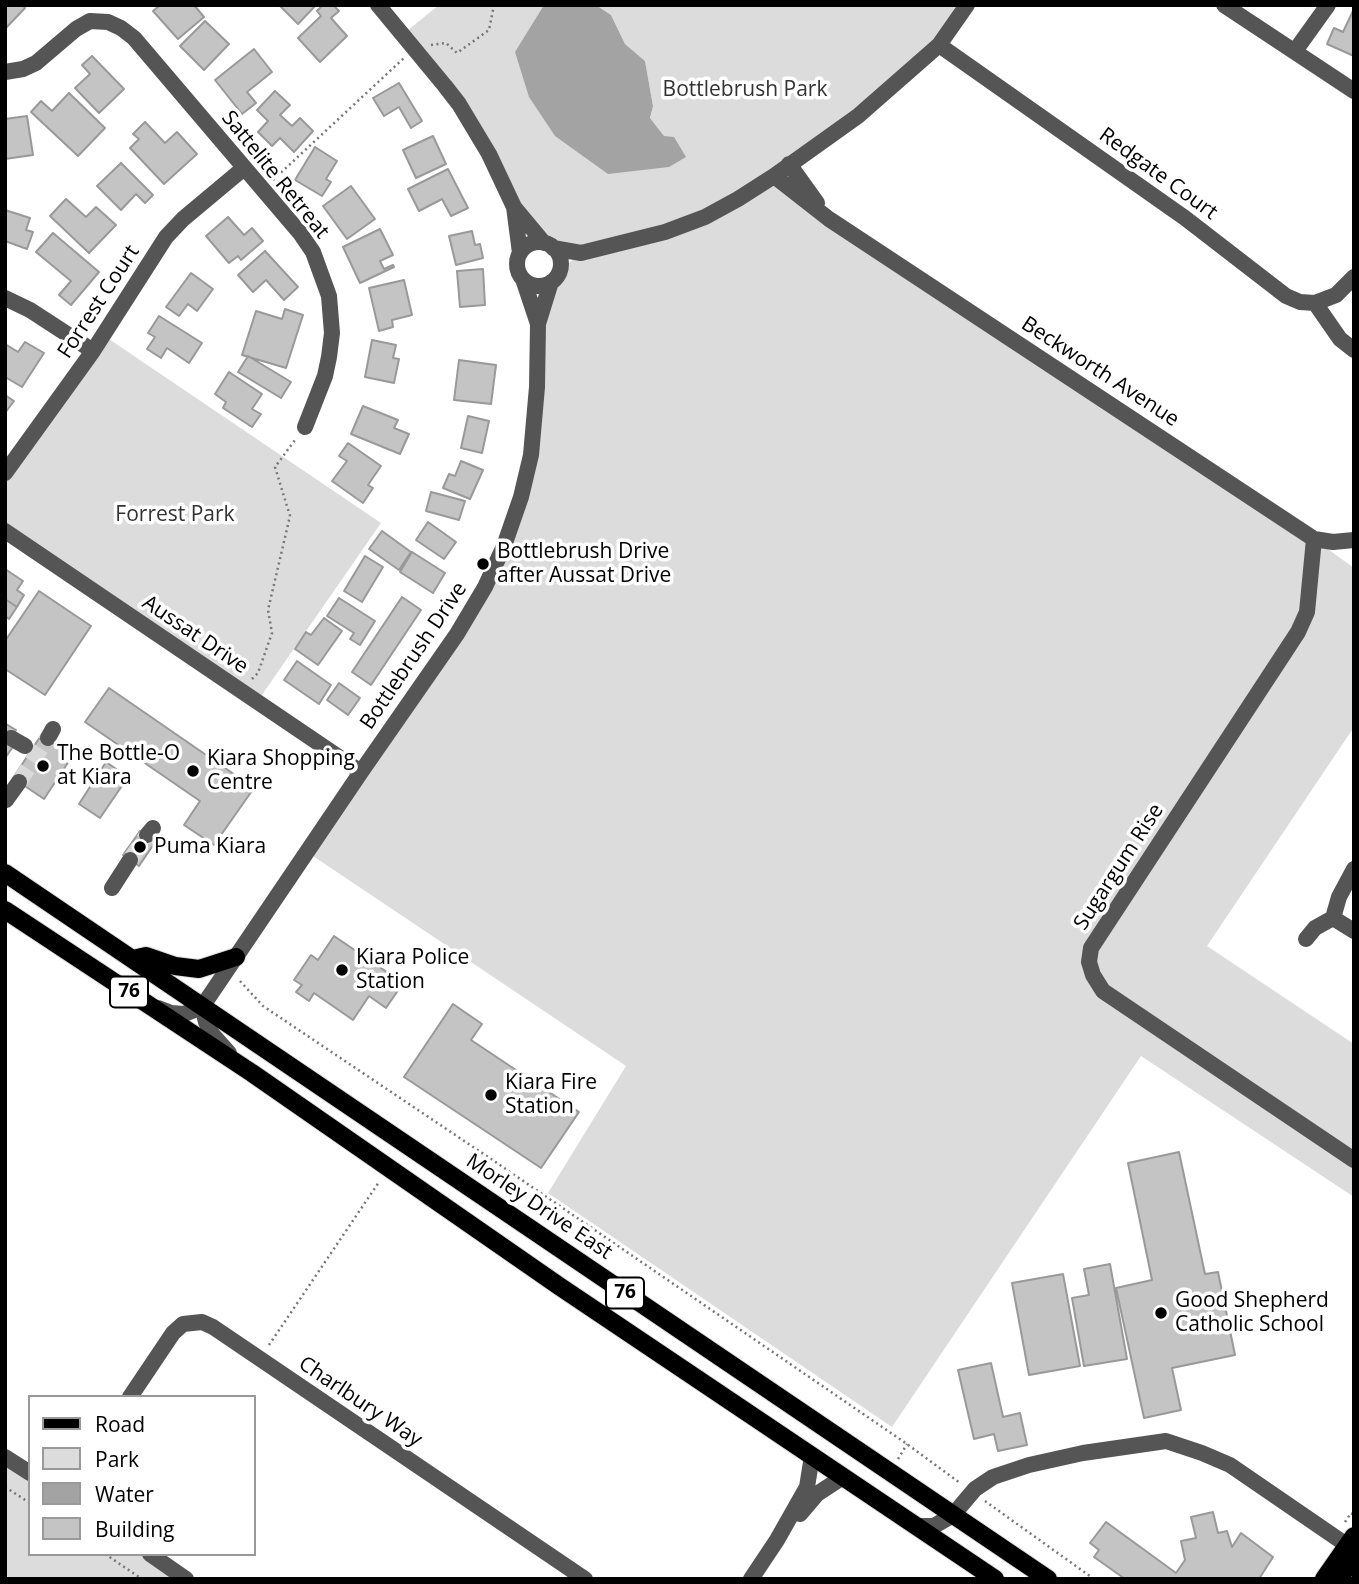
<!DOCTYPE html>
<html>
<head>
<meta charset="utf-8">
<style>
  body { margin:0 }
  #map { position:relative; width:1359px; height:1584px; overflow:hidden; background:#fff; font-family:"Open Sans",sans-serif }
  canvas { display:block }
  .frame { position:absolute; inset:0; border:7px solid #000; pointer-events:none }
  .legend { position:absolute; left:28px; top:1395px; width:228px; height:161px; box-sizing:border-box; background:#fff; border:2px solid #999; margin:0; padding:9px 12px; list-style:none; font-size:21px; color:#000 }
  .legend li { display:flex; align-items:center; gap:14px; height:35px }
  .legend b { width:35px; border:2px solid #999 }
</style>
</head>
<body>
<div id="map">
<canvas width="1359" height="1584"></canvas>
<div class="frame"></div>
<ul class="legend">
<li><b style="height:9px;background:#000"></b>Road</li>
<li><b style="height:19px;background:#dcdcdc"></b>Park</li>
<li><b style="height:19px;background:#a3a3a3"></b>Water</li>
<li><b style="height:19px;background:#c4c4c4"></b>Building</li>
</ul>
</div>
<script>
const ctx = document.querySelector('canvas').getContext('2d');
ctx.lineJoin = 'round';
function fillPath(path, color) { ctx.fillStyle = color; ctx.fill(path, 'evenodd'); }
const poly = rows => new Path2D(rows.map(r => 'M' + r).join(''));
function strokePath(path, color, width, dash) { ctx.strokeStyle = color; ctx.lineWidth = width; ctx.lineCap = dash ? 'butt' : 'round'; ctx.setLineDash(dash || []); ctx.stroke(path); }
function drawText(font, color, halo, rows, align = 'center') {
  ctx.font = font + ' "Open Sans",sans-serif'; ctx.lineWidth = 7; ctx.setLineDash([]); ctx.textBaseline = 'middle'; ctx.strokeStyle = halo; ctx.fillStyle = color; for (const [text, x, y, turn = 0] of rows) {
    ctx.save(); ctx.translate(x, y); ctx.rotate((+turn || 0) * Math.PI / 180); ctx.textAlign = isNaN(turn) ? turn : align; if (halo) ctx.strokeText(text, 0, 0); ctx.fillText(text, 0, 0); ctx.restore();
  }
}
fillPath(poly([
  [439,5,544,5,535,20,664,136,650,118,653,106,645,61,625,44,611,15,596,5,967,5,939,45,774,176,1314,539,1354,568,1354,727,1207,946,1354,1044,1354,1197,1141,1056,892,1427,548,1193,626,1066,307,852,457,634,521,497,538,324,560,270,581,253,544,245,489,154,403,34],
  [103,335,381,523,257,702,5,531,5,473],
  [5,1457,30,1473,30,1554,150,1554,186,1579,5,1579]
]), '#dcdcdc');
fillPath(poly([
  [544,5,596,5,611,15,625,44,645,61,653,106,650,118,664,136,674,137,686,157,669,167,608,174,555,136,529,97,515,52]
]), '#a3a3a3');
const building = poly([
  [5,5,23,5,25,8,5,29,5,5],
  [160,5,194,5,204,17,178,39,153,11,160,5],
  [279,5,316,5,298,24,279,5],
  [323,5,333,5,339,11,331,18,347,36,320,62,298,38,321,16,317,11,323,5],
  [1353,11,1354,11,1354,56,1327,44,1334,28,1343,32,1353,11],
  [205,21,229,44,204,70,180,46,205,21],
  [254,49,272,72,247,92,256,103,242,114,215,80,254,49],
  [92,56,124,89,99,113,75,88,90,74,82,65,92,56],
  [399,83,422,121,411,128,399,107,384,116,373,98,399,83],
  [275,91,290,105,280,115,292,126,300,118,313,131,294,152,280,138,272,146,258,132,268,121,257,110,275,91],
  [69,93,105,128,78,156,31,112,41,101,52,111,69,93],
  [27,116,33,155,5,159,5,119,27,116],
  [145,122,165,143,177,132,197,154,164,184,130,148,139,139,133,134,145,122],
  [433,136,446,164,416,178,403,150,433,136],
  [315,147,337,161,326,179,331,182,322,196,295,180,315,147],
  [121,163,153,195,145,203,136,194,121,210,97,186,121,163],
  [448,169,468,208,451,216,442,199,419,211,408,189,448,169],
  [351,186,375,219,347,239,323,206,351,186],
  [66,199,86,217,96,207,116,225,89,253,50,216,66,199],
  [5,210,30,218,26,230,33,232,27,249,5,241,5,210],
  [228,217,244,235,252,228,263,241,241,260,238,256,229,263,206,236,228,217],
  [380,229,393,255,380,261,384,269,393,265,394,267,360,283,343,247,380,229],
  [472,231,475,245,480,244,483,258,456,265,449,236,472,231],
  [53,233,99,272,71,305,59,295,71,281,36,252,53,233],
  [265,251,298,287,284,300,266,280,253,292,238,275,265,251],
  [483,269,485,305,460,307,457,271,483,269],
  [191,273,213,289,197,311,188,304,179,316,166,307,191,273],
  [404,280,412,315,392,320,393,327,379,331,369,288,404,280],
  [285,309,303,315,286,368,242,355,256,311,282,319,285,309],
  [159,316,202,343,189,363,167,348,161,358,147,349,155,337,148,333,159,316],
  [372,340,396,345,393,358,399,359,394,383,365,377,372,340],
  [25,342,44,353,22,387,5,377,5,344,18,352,25,342],
  [248,356,291,382,281,398,238,372,248,356],
  [459,360,496,365,491,404,454,400,459,360],
  [229,372,262,394,252,409,261,414,252,427,223,408,226,402,215,394,229,372],
  [5,395,14,401,5,413,5,395],
  [363,406,398,420,394,428,409,434,400,454,351,434,363,406],
  [468,416,489,421,482,453,461,448,468,416],
  [348,443,381,466,368,485,373,488,363,503,332,481,347,461,339,456,348,443],
  [461,461,483,470,470,499,443,488,449,474,455,476,461,461],
  [431,492,465,501,459,520,426,511,431,492],
  [428,522,456,542,444,559,416,540,428,522],
  [382,531,411,552,399,570,369,549,382,531],
  [412,552,445,573,433,593,400,572,412,552],
  [365,556,383,567,362,602,344,591,365,556],
  [5,569,23,581,17,590,24,595,17,607,5,599,5,569],
  [39,591,91,626,45,695,5,669,5,641,39,591],
  [402,597,421,610,371,685,352,672,402,597],
  [339,598,375,621,360,645,350,639,354,633,327,616,339,598],
  [5,599,17,607,9,619,5,616,5,599],
  [324,618,342,631,318,665,295,649,306,632,311,635,324,618],
  [297,661,331,685,319,704,284,680,297,661],
  [339,683,360,698,348,715,327,700,339,683],
  [109,688,254,788,214,845,184,825,200,801,85,722,109,688],
  [6,724,16,730,9,741,15,744,5,758,6,724],
  [42,734,73,755,44,799,13,778,42,734],
  [106,762,128,777,100,818,79,804,106,762],
  [140,831,156,841,139,866,123,855,140,831],
  [334,936,403,983,386,1008,369,996,353,1020,314,993,309,1001,296,992,302,985,294,980,311,955,318,960,334,936],
  [453,1004,482,1024,471,1040,579,1112,541,1168,404,1077,453,1004],
  [1179,1152,1205,1274,1218,1272,1235,1355,1172,1368,1181,1410,1144,1418,1116,1288,1152,1280,1128,1163,1179,1152],
  [1110,1264,1127,1359,1084,1366,1072,1298,1089,1295,1084,1269,1110,1264],
  [1063,1274,1080,1366,1029,1375,1012,1283,1063,1274],
  [991,1363,1003,1417,1020,1413,1027,1445,998,1451,994,1434,974,1439,958,1370,991,1363],
  [1213,1512,1218,1533,1227,1531,1232,1547,1241,1533,1273,1557,1259,1579,1125,1579,1094,1557,1099,1550,1090,1543,1106,1522,1176,1573,1185,1560,1181,1541,1196,1538,1191,1517,1213,1512]
]);
fillPath(building, '#c4c4c4');
strokePath(building, '#999', 2);
strokePath(poly([
  [19,782,48,738],
  [130,860,147,835]
]), '#d9d9d9', 16, [16, 8]);
const major = poly([
  [5,873,1048,1579],
  [5,910,252,1073,559,1286,995,1579],
  [133,959,146,956,175,966,199,969,236,957],
  [1324,1579,1354,1536],
  [1339,1579,1354,1557]
]);
strokePath(major, '#dbdbdb', 20);
strokePath(poly([
  [431,45,446,43,457,53,489,30,494,5],
  [273,180,404,58],
  [252,679,258,673,272,633,268,610,290,516,275,467,295,440],
  [240,981,263,1006,497,1163,907,1444,960,1483],
  [269,1345,379,1182],
  [898,1459,907,1444],
  [5,1487,30,1503],
  [985,1501,1094,1579],
  [1345,1522,1351,1513,1354,1515],
  [105,1554,142,1579]
]), '#777', 2.5, [2, 3.5]);
strokePath(poly([
  [378,5,445,86,459,104,489,154,514,207,544,243],
  [1224,5,1354,91],
  [939,45,1185,218,1286,296,1300,302,1315,303,1336,295,1354,277],
  [1295,51,1328,5],
  [5,72,23,69,36,63,76,29,90,21,108,22,121,28,134,38,300,233,313,252,329,296,332,333,329,357,325,376,305,427],
  [789,164,817,203],
  [774,176,829,219,1314,539,1333,542,1354,540],
  [514,207,520,253],
  '517 264a22 22 0 1 1 44 0a22 22 0 1 1-44 0Z',
  [553,248,581,253,665,232,705,217,738,199,774,176,858,116,939,45,967,5],
  [523,279,538,324],
  [5,298,30,310,93,351],
  [1315,303,1340,339,1354,350],
  [5,473,93,351,166,237,183,219,244,168],
  [5,531,361,772],
  [1314,539,1307,612,1298,632,1091,948,1089,962,1093,975,1103,991,1354,1160],
  [11,738,25,746],
  [48,738,53,729],
  [6,800,19,782],
  [147,835,153,828],
  [112,888,130,860],
  [1333,918,1354,931],
  [1306,939,1315,928,1333,918,1339,897,1354,869],
  [202,1007,206,1022,213,1035,229,1053],
  [158,1008,171,1013,184,1014,202,1007,361,772,457,634,485,587,504,546,521,497,531,455,537,387,538,324,551,282],
  [130,1397,173,1333,183,1324,202,1322,213,1327,585,1579],
  [5,1457,30,1473],
  [800,1514,817,1494,843,1477],
  [917,1526,934,1526,953,1515,975,1489,993,1477,1029,1465,1083,1453,1166,1441,1202,1453,1230,1465,1354,1550],
  [150,1554,186,1579],
  [751,1579,777,1540,807,1487,812,1456]
]), '#555', 16);
strokePath(major, '#000', 18);
for (const [x, y, r, color] of [
  [483,564,7,"#000"],
  [43,766,7,"#000"],
  [193,771,7,"#000"],
  [140,847,7,"#000"],
  [342,970,7,"#000"],
  [491,1095,7,"#000"],
  [1161,1313,7,"#000"]
]) { const dot = new Path2D(); dot.arc(x, y, r, 0, 2 * Math.PI); ctx.fillStyle = color; ctx.fill(dot); strokePath(dot, '#fff', 2.5); }
for (const [x, y, w] of [
  [129,992,38],
  [625,1293,38]
]) { const box = new Path2D(); box.roundRect(x - w / 2, y - 15.5, w, 31, 5); ctx.fillStyle = '#fff'; ctx.fill(box); strokePath(box, '#000', 2); }
drawText('bold 19px', '#000', null, [
  ["76",129,992],
  ["76",625,1293]
]);
drawText('21px', '#333', '#fff', [
  ["Bottlebrush Park",745,90],
  ["Forrest Park",175,515]
]);
drawText('21px', '#000', '#fff', [
  ["Redgate Court",1158,174,36],
  ["Sattelite Retreat",275,175,51],
  ["Forrest Court",99,302,-57],
  ["Beckworth Avenue",1100,372,33],
  ["Aussat Drive",195,635,34],
  ["Bottlebrush Drive",414,656,-56],
  ["Sugargum Rise",1119,867,-57],
  ["Morley Drive East",539,1207,34],
  ["Charlbury Way",360,1402,34]
]);
drawText('21px', '#000', '#fff', [
  ["Bottlebrush Drive",497,552],
  ["after Aussat Drive",497,576],
  ["The Bottle-O",57,754],
  ["at Kiara",57,778],
  ["Kiara Shopping",207,759],
  ["Centre",207,783],
  ["Puma Kiara",154,847],
  ["Kiara Police",356,958],
  ["Station",356,982],
  ["Kiara Fire",505,1083],
  ["Station",505,1107],
  ["Good Shepherd",1175,1301],
  ["Catholic School",1175,1325]
], 'left');
</script>
</body>
</html>
